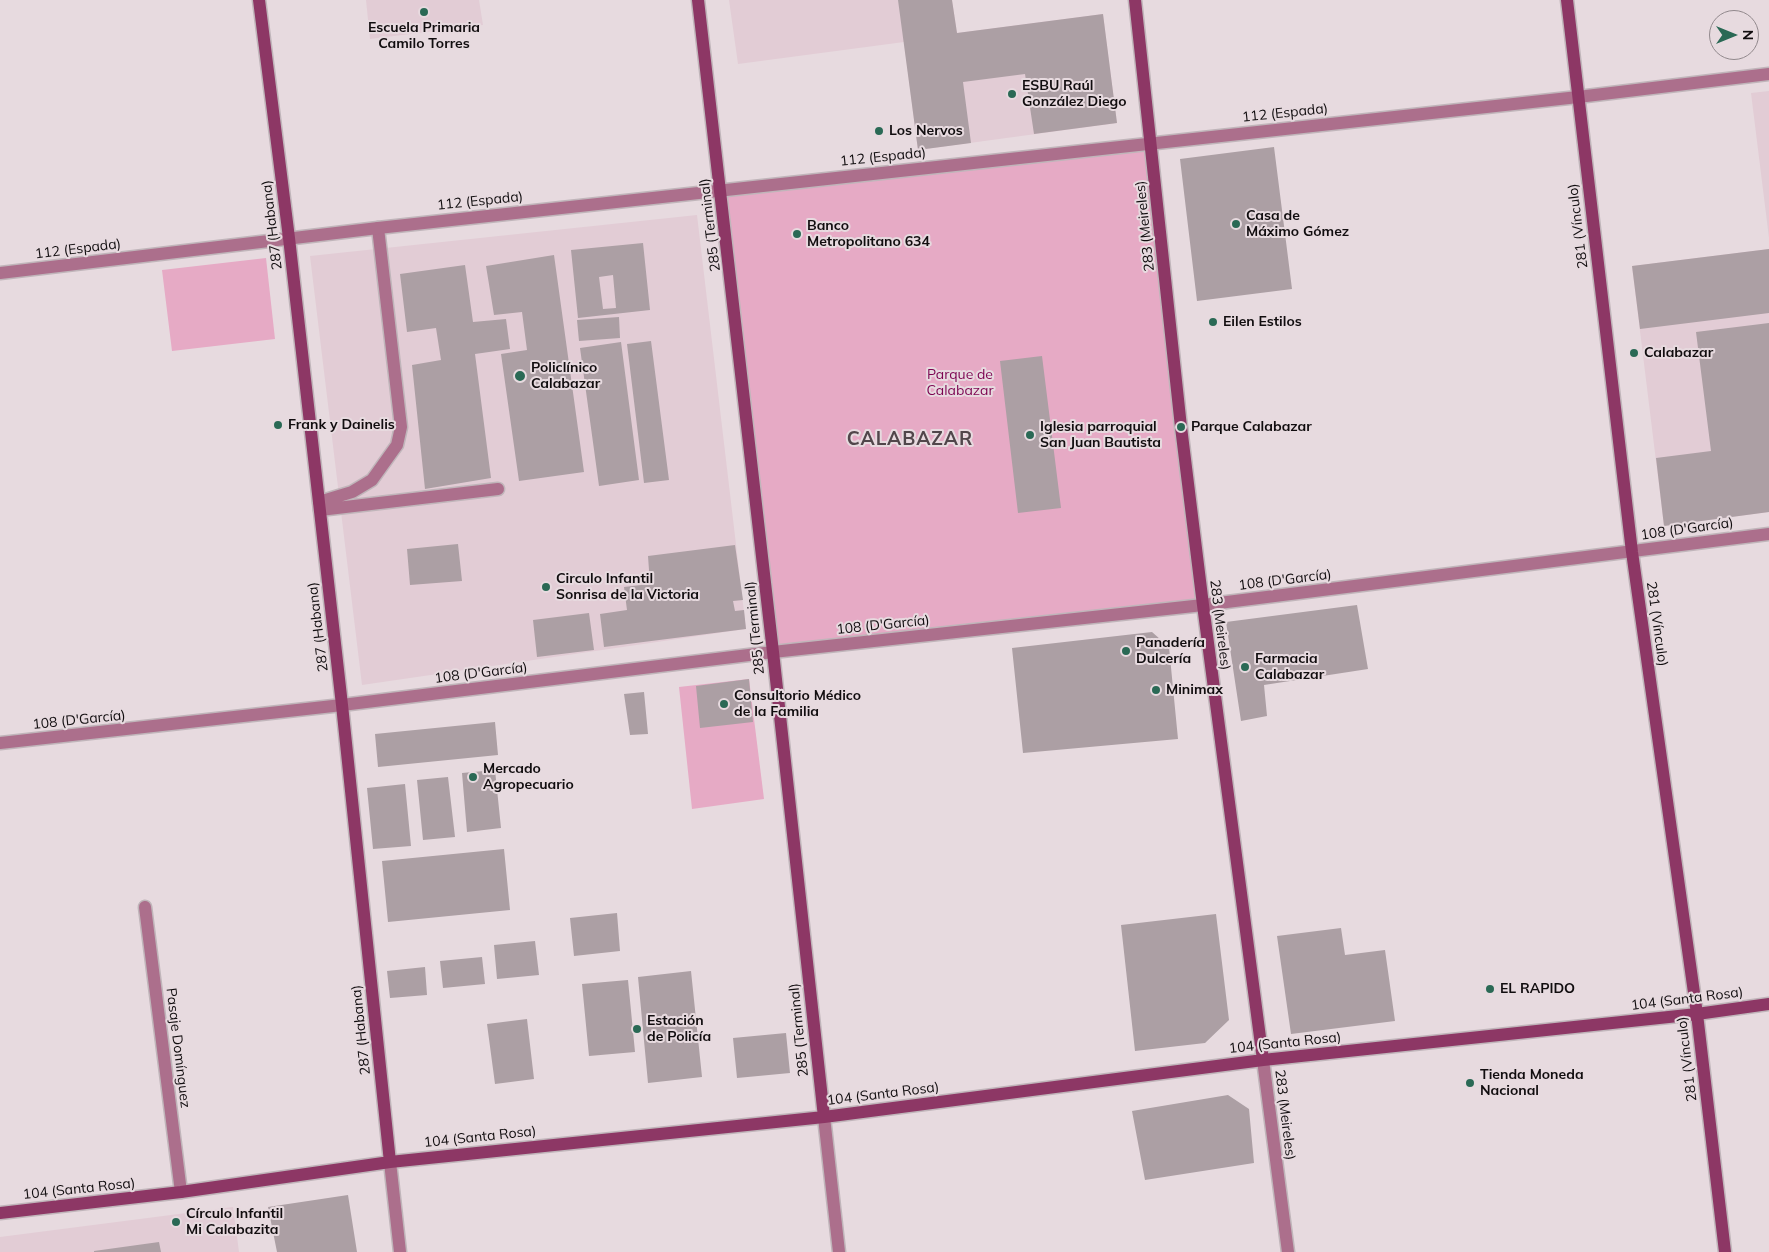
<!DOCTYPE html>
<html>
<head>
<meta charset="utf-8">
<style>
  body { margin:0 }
  #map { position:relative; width:1769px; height:1252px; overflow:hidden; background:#e7dadf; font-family:Mulish,sans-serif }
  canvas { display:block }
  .north { position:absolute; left:1709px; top:10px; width:50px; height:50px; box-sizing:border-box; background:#e7dadf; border:1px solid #91888c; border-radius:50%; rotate:90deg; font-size:14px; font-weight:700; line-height:20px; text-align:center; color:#110d0f }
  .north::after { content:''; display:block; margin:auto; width:18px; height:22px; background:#2a6955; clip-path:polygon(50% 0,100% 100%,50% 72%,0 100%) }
</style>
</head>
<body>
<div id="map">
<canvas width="1769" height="1252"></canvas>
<div class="north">N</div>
</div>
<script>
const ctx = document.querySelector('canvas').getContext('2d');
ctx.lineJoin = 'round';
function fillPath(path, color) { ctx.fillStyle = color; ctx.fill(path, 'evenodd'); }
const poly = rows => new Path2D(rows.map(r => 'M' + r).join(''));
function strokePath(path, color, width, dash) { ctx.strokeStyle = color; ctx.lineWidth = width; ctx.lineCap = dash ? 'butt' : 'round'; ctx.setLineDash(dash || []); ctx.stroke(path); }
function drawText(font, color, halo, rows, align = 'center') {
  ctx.font = font + ' Mulish,sans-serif'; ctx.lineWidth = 4; ctx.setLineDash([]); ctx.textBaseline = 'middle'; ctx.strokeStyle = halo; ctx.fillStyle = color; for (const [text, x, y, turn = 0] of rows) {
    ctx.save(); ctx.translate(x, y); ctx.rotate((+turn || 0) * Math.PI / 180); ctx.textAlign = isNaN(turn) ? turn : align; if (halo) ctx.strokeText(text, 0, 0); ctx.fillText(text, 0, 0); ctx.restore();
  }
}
fillPath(poly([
  [366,0,479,0,483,25,370,39],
  [729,0,952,0,957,33,1103,14,1117,123,918,150,904,42,738,64],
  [1769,91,1769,238,1751,93],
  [697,215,746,629,362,685,310,256],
  [1769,249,1769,512,1664,526,1632,266],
  [233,1207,239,1252,0,1252,0,1237]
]), '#e2ccd5');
fillPath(poly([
  [1151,143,1203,605,773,652,721,190],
  [266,258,275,339,172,351,162,270],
  [749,679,764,799,692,809,679,687]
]), '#e6aac5');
fillPath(poly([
  [898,0,952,0,957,33,1103,14,1117,123,1034,134,1025,74,963,82,971,143,918,150],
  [1274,147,1292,289,1197,301,1180,159],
  [643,243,650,310,578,318,571,250],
  [613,275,616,308,603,309,599,277],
  [1769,249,1769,313,1640,329,1632,266],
  [554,255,584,472,519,481,501,354,527,350,522,312,494,315,486,266],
  [465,265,473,322,506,319,510,349,475,354,491,478,425,489,412,365,441,360,436,328,407,332,400,274],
  [619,317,620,338,579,341,577,320],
  [1769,323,1769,512,1664,526,1656,458,1711,451,1696,332],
  [651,341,669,480,644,483,627,344],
  [621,342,639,480,599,486,580,348],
  [1042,356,1061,508,1018,513,1000,361],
  [458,544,462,581,410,585,407,549],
  [735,545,743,600,733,601,735,611,744,610,746,629,604,647,600,614,627,610,624,587,650,584,648,556],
  [1357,605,1368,669,1264,685,1267,716,1241,721,1226,622],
  [589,613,594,650,537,657,533,620],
  [1152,632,1169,647,1178,739,1023,753,1012,648],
  [749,679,753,722,700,728,696,686],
  [644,692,648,734,630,735,624,694],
  [495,722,498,755,378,767,375,734],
  [495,770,501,828,467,832,462,773],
  [448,777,455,837,423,840,417,780],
  [405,784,411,846,373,849,367,788],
  [504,849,510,910,388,922,382,861],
  [617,913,620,951,574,956,570,918],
  [1216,914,1229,1020,1205,1043,1135,1051,1121,925],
  [1341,928,1345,955,1385,950,1395,1021,1291,1034,1277,936],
  [535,941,539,975,497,979,494,945],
  [482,957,485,984,443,988,440,961],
  [425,967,427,995,390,998,387,971],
  [691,971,702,1077,648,1083,638,977],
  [628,980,635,1052,589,1056,582,984],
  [527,1019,534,1079,495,1084,487,1024],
  [786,1033,790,1073,737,1078,733,1038],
  [1228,1095,1249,1109,1254,1163,1145,1180,1132,1111],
  [348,1195,357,1252,277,1252,268,1207],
  [159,1242,161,1252,94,1252,94,1251]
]), '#ac9fa4');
const lane = poly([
  [319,502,352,492,372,480,397,445,401,427,378,228],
  [320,510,498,489],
  [145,907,181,1192]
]);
const street = poly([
  [0,273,378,228,1578,97,1769,74],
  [0,743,342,705,773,652,1203,605,1769,534],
  [1263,1060,1288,1252],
  [824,1117,839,1252],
  [390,1162,400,1252]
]);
const secondary = poly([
  [259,0,289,238,342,705,390,1162],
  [698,0,773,652,824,1117],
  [1135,0,1181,427,1203,605,1263,1060],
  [1567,0,1632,552,1697,1014,1725,1252],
  [0,1213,181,1192,390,1162,824,1117,1263,1060,1697,1014,1769,1004]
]);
strokePath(lane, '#c0b5ba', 15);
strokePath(street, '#c0b5ba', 15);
strokePath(secondary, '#c0b5ba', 15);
strokePath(lane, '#ac6f8c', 12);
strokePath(street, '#ac6f8c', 12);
strokePath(secondary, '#8d3765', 12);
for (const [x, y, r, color] of [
  [424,12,5,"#2a6955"],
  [1012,94,5,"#2a6955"],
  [879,131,5,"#2a6955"],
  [1236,224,5,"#2a6955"],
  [797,234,5,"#2a6955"],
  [1213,322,5,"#2a6955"],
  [1634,353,5,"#2a6955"],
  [520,376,6,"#2a6955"],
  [278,425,5,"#2a6955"],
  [1181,427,5,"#2a6955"],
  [1030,435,5,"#2a6955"],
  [546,587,5,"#2a6955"],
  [1126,651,5,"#2a6955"],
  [1245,667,5,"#2a6955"],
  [1156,690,5,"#2a6955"],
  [724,704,5,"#2a6955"],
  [473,777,5,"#2a6955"],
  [1490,989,5,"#2a6955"],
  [637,1029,5,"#2a6955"],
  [1470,1083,5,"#2a6955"],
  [176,1222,5,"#2a6955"]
]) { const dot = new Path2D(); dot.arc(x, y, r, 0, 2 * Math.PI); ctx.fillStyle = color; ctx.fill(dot); strokePath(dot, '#e7dadf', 2); }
drawText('bold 14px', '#110d0f', '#e7dadf', [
  ["Escuela Primaria",424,28,"center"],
  ["Camilo Torres",424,44,"center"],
  ["ESBU Raúl",1022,86],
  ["González Diego",1022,102],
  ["Los Nervos",889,131],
  ["Casa de",1246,216],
  ["Máximo Gómez",1246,232],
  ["Banco",807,226],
  ["Metropolitano 634",807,242],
  ["Eilen Estilos",1223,322],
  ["Calabazar",1644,353],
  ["Policlínico",531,368],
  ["Calabazar",531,384],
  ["Frank y Dainelis",288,425],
  ["Iglesia parroquial",1040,427],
  ["San Juan Bautista",1040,443],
  ["Parque Calabazar",1191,427],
  ["Circulo Infantil",556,579],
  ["Sonrisa de la Victoria",556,595],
  ["Panadería",1136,643],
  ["Dulcería",1136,659],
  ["Farmacia",1255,659],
  ["Calabazar",1255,675],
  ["Minimax",1166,690],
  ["Consultorio Médico",734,696],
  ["de la Familia",734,712],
  ["Mercado",483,769],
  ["Agropecuario",483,785],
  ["EL RAPIDO",1500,989],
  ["Estación",647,1021],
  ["de Policía",647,1037],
  ["Tienda Moneda",1480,1075],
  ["Nacional",1480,1091],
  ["Círculo Infantil",186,1214],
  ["Mi Calabazita",186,1230]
], 'left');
drawText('14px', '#110d0f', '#e7dadf', [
  ["112 (Espada)",1285,113,-6],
  ["112 (Espada)",883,157,-6],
  ["112 (Espada)",480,201,-6],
  ["287 (Habana)",272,225,-97],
  ["285 (Terminal)",710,225,-97],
  ["283 (Meireles)",1145,226,-96],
  ["281 (Vínculo)",1578,226,-97],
  ["112 (Espada)",78,249,-7],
  ["108 (D'García)",1687,529,-8],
  ["108 (D'García)",1285,580,-7],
  ["281 (Vínculo)",1657,624,82],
  ["108 (D'García)",883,625,-6],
  ["283 (Meireles)",1220,625,83],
  ["287 (Habana)",318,627,-97],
  ["285 (Terminal)",755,628,-96],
  ["108 (D'García)",481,673,-7],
  ["108 (D'García)",79,720,-6],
  ["104 (Santa Rosa)",1687,999,-7],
  ["287 (Habana)",361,1030,-96],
  ["285 (Terminal)",799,1030,-96],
  ["104 (Santa Rosa)",1285,1043,-6],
  ["Pasaje Domínguez",178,1048,83],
  ["281 (Vínculo)",1687,1059,-97],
  ["104 (Santa Rosa)",883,1094,-7],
  ["283 (Meireles)",1285,1115,83],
  ["104 (Santa Rosa)",480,1137,-6],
  ["104 (Santa Rosa)",79,1189,-6]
]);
drawText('14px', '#7c0350', '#e7dadf', [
  ["Parque de",960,375],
  ["Calabazar",960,391]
]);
ctx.letterSpacing = '1px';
drawText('bold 19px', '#51464b', '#e7dadf', [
  ["CALABAZAR",910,439]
]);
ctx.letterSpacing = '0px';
</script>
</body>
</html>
